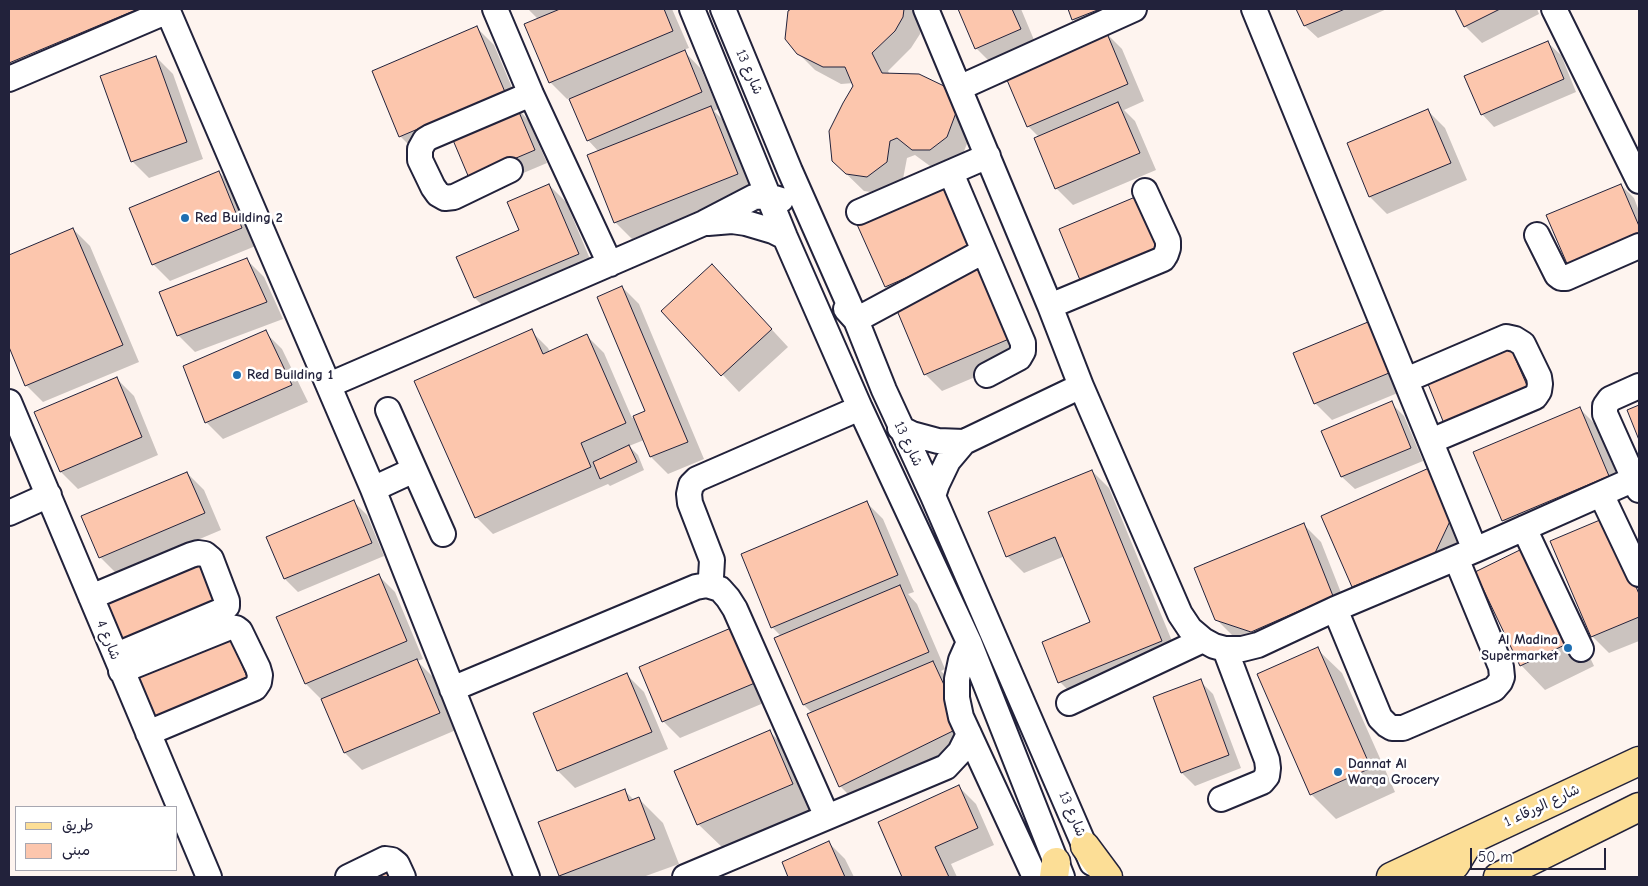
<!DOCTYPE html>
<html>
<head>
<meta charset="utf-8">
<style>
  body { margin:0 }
  #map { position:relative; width:1648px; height:886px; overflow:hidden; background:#fef4ef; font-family:"Comic Neue","Playpen Sans Arabic",sans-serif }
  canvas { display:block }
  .frame { position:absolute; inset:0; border:10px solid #22223b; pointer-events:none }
  .legend { position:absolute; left:15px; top:806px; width:162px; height:65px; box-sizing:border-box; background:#fff; border:1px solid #a7a7b1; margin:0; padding:6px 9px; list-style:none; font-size:15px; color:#22223b }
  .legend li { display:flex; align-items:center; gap:10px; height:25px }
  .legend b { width:25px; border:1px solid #a7a7b1 }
  .scale { position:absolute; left:1470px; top:848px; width:136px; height:22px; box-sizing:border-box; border:2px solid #22223b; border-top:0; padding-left:6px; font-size:15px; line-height:18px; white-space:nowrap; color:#22223b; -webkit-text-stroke:4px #fff; paint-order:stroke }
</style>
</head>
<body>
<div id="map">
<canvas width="1648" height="886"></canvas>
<div class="frame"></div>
<ul class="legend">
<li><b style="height:6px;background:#fcde96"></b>طريق</li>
<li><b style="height:14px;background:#fcc6ad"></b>مبنى</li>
</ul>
<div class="scale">50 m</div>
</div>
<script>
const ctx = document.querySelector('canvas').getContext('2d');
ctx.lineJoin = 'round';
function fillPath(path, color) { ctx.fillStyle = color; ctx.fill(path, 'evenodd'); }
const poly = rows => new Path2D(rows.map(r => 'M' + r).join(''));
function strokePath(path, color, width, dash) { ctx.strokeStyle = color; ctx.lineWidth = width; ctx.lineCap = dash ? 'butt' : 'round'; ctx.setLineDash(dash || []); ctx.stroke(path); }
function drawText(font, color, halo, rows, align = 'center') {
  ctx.font = font + ' "Comic Neue","Playpen Sans Arabic",sans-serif'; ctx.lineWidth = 5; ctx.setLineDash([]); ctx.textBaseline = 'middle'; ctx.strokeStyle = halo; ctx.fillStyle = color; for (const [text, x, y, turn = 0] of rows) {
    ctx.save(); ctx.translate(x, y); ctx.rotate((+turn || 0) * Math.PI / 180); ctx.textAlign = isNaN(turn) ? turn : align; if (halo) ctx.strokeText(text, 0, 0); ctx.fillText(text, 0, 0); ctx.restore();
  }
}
fillPath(poly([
  [9,9,168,9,9,87],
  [528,9,672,9,689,48,683,50,701,69,718,109,714,111,727,124,754,191,632,239,615,222,599,152,588,140,570,98,567,99,550,82,538,19],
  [793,9,918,9,920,13,920,34,911,48,888,71,890,75,944,87,961,104,973,128,963,154,948,167,930,166,915,155,907,158,903,179,885,194,864,191,833,161,855,86,854,83,841,84,815,70,798,53,789,12],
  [960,9,1021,9,1037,47,993,65,976,48],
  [1069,9,1134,9,1104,31,1122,49,1144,101,1124,110,1135,121,1156,170,1073,205,1056,188,1039,137,1028,126,1092,38,1074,20],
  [1298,9,1387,9,1318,38,1305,26],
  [1456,9,1537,9,1539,14,1482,43,1465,26],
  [477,28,494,45,521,109,519,110,528,120,547,163,483,190,453,138,417,153,400,136],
  [1548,43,1561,55,1576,92,1494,127,1482,114],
  [156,57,173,74,203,159,149,178,132,161],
  [1428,111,1445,128,1467,180,1387,214,1370,197,1348,144],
  [219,172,236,189,258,245,170,281,153,264],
  [549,185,566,202,595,271,492,315,475,298,458,257,521,231],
  [1621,185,1634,198,1639,211,1639,254],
  [1157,214,1178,263,1098,296,1082,279],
  [857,220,1032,353,942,391,925,374,899,300,886,287],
  [73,229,90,246,139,362,43,402,26,385,9,344,9,256],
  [247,260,264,277,283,319,195,352,178,335],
  [712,265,788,347,739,392,663,311],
  [622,287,639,304,704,459,668,474,651,457,644,440,629,446,638,455,644,470,610,486,608,484,493,534,476,517,531,331,548,348,550,352,587,336,604,353,632,418,647,412],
  [1367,323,1384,340,1405,390,1332,420,1315,403,1294,354],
  [265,332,282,349,308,402,223,439,206,422],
  [1509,346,1526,363,1545,408,1463,442,1446,425],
  [117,379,134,396,158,455,78,489,61,472],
  [1391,403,1404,416,1423,461,1355,489,1342,477],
  [1580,409,1597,426,1625,493,1520,537,1503,520],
  [1429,469,1468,537,1452,570,1370,603,1353,586],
  [1092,471,1109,488,1179,658,1077,699,1060,682,1043,643,1092,623,1065,556,1024,573,1007,556],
  [187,473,204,490,221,530,117,574,100,557],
  [354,502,367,515,384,556,298,592,285,579,268,538],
  [866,502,883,519,914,592,908,594,917,604,945,669,941,671,950,680,979,743,857,803,840,786,812,713,804,705,782,637,772,627],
  [1304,525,1321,542,1349,613,1269,648,1234,637,1216,619],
  [196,559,213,576,233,625,105,597],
  [1550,573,1594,666,1545,690,1521,665],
  [1639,573,1639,641,1609,653,1592,636],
  [378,575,395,592,423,659,417,661,434,678,456,730,362,770,345,753,323,701,306,684],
  [738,626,778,697,680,738,663,721],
  [227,634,263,694,171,733,154,716],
  [1317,649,1342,673,1395,792,1336,819,1311,794],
  [627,675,644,692,668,749,575,788,558,771,534,714],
  [1200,681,1213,694,1241,768,1195,786,1182,773,1154,698],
  [770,732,794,756,816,809,723,848,698,824],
  [959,787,976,804,994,845,951,864,957,877,904,877,879,822],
  [625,791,634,800,639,799,663,823,679,864,643,877,562,877,560,875],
  [828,842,845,859,854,877,790,877,783,863]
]), '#0003');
const building = poly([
  [9,9,138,9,9,63,9,9],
  [560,9,664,9,673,31,549,83,524,24,560,9],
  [791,9,904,9,903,17,895,31,872,53,882,73,919,74,944,86,957,110,947,137,930,150,912,150,897,138,890,141,887,162,867,177,846,174,832,161,829,131,843,103,853,86,845,67,823,67,797,54,785,39,788,11,791,9],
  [958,9,1012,9,1021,29,975,49,958,9],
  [1068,9,1100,9,1072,20,1068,9],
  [1296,9,1345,9,1304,26,1296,9],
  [1455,9,1500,9,1464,27,1455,9],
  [477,26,505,92,399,137,372,71,477,26],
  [1106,31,1128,84,1027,127,1004,73,1106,31],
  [1548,41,1564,79,1481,115,1464,76,1548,41],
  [685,50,702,92,587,141,569,99,685,50],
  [156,56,187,142,131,162,100,76,156,56],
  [1118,102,1140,153,1055,189,1034,138,1118,102],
  [516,105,535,150,469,178,450,133,516,105],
  [711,106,738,174,614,223,587,155,711,106],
  [1428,109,1451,163,1369,197,1347,143,1428,109],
  [219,171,242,228,152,265,129,208,219,171],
  [947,179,977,247,885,287,855,220,947,179],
  [549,184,579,254,474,298,456,257,519,230,507,202,549,184],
  [1621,184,1639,226,1639,236,1568,266,1546,215,1621,184],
  [1140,195,1162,246,1080,280,1059,229,1140,195],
  [73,228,123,345,25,386,9,347,9,255,73,228],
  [247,258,267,302,177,336,159,292,247,258],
  [985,262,1016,336,924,375,893,301,985,262],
  [712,264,772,329,721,376,661,311,712,264],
  [622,286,688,442,650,457,633,416,645,411,597,297,622,286],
  [1368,322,1389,373,1314,404,1293,353,1368,322],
  [532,329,543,354,587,334,626,423,581,443,591,467,475,518,414,381,532,329],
  [266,330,292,385,205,423,183,366,266,330],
  [1509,344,1529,390,1445,426,1426,379,1509,344],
  [117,377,142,437,60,472,34,412,117,377],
  [1392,401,1411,448,1341,477,1321,431,1392,401],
  [1639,405,1639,440,1627,410,1639,405],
  [1580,407,1609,476,1502,521,1473,452,1580,407],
  [629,445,637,462,600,479,593,462,629,445],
  [1429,468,1451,519,1435,553,1352,587,1321,516,1429,468],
  [1092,470,1162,641,1058,683,1042,642,1090,622,1055,537,1006,557,988,512,1092,470],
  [187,472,205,513,99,558,81,516,187,472],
  [354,500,372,543,284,579,266,537,354,500],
  [867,501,898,575,771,628,741,554,867,501],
  [1607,517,1639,594,1639,617,1591,637,1550,541,1607,517],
  [1304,523,1333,596,1251,632,1215,620,1194,568,1304,523],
  [1526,547,1571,642,1520,666,1475,572,1526,547],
  [196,557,217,608,125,647,103,597,196,557],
  [379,574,407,641,305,684,276,617,379,574],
  [900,585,929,652,803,705,774,638,900,585],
  [738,625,762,680,662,722,639,667,738,625],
  [228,632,247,677,153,717,134,672,228,632],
  [1318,647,1371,768,1310,795,1257,674,1318,647],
  [417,659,440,713,344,753,321,699,417,659],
  [933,661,963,726,839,787,807,714,933,661],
  [627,673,652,732,557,771,533,713,627,673],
  [1201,679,1229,755,1181,773,1153,697,1201,679],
  [770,730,793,784,697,825,674,771,770,730],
  [959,785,978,828,935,847,949,877,902,877,878,822,959,785],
  [625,789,629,801,639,797,655,839,559,876,538,822,625,789],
  [829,841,845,877,788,877,782,862,829,841],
  [392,864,398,877,362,877,392,864]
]);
fillPath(building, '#fcc6ad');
strokePath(building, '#22223b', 1);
const minor = poly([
  [167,9,373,489,527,877],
  [495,9,531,94,610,264],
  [692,9,785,237,860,408,969,642,1062,877],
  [723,9,790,171,856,320,884,390,933,496,1092,863],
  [926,9,1050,306,1081,386,1180,614,1190,629,1203,640,1214,646,1225,649,1242,649,1258,645,1335,609,1475,550,1639,477],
  [1254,9,1475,550],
  [1554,9,1639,181],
  [9,79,168,11],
  [959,88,1134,9],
  [510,170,454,197,445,198,438,194,433,187,420,160,420,149,425,140,430,137,531,94],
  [951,173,1023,343,1023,351,1019,358,987,375],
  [859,212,988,156],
  [708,223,732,221,746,223,773,231,785,237],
  [1537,235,1557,275,1561,278,1566,278,1639,246],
  [1050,306,1163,259,1166,254,1168,248,1168,241,1145,191],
  [846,309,856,320,984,251],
  [1406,380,1506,337,1515,339,1523,344,1539,377,1540,384,1539,391,1535,397,1431,441],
  [329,385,704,223,754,197,768,196,781,200],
  [1639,386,1610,399,1605,406,1605,414,1639,490],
  [9,402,209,877],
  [388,410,443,534],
  [900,428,912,434,938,441,964,442],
  [373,489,414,470],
  [1601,494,1639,574],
  [933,496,937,484,948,461,964,442,1081,386],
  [9,513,49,495],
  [1524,528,1581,649],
  [707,585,711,577,712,560,690,503,689,494,691,485,697,479,860,408],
  [91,597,191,555,198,553,205,554,211,559,227,601,227,606,223,610,126,651],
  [1335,609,1380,718,1387,725,1392,728,1403,728,1494,689,1500,682,1502,677,1501,667,1456,558],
  [969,642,961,660,957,679,957,698,961,717,1035,877],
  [121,671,230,627,236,628,240,631,258,668,260,675,259,682,255,688,148,733],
  [452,689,696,587,707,585,720,589,728,598,735,609,827,817],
  [1069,703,1203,640],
  [1221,799,1262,782,1267,776,1268,768,1267,760,1225,649],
  [348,877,385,859,392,860,397,864,403,877],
  [685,877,946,767,960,752,969,734]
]);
const major = poly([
  [1085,846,1108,877],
  [1054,877,1056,862],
  [1391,877,1639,761],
  [1440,877,1455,865,1469,842],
  [1498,877,1639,807]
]);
strokePath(minor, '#22223b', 28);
strokePath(major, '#22223b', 31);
strokePath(minor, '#fff', 24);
strokePath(major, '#fcde96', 28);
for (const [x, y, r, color] of [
  [185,218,5,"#1f6fb2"],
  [237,375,5,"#1f6fb2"],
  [1568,648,5,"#1f6fb2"],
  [1338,772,5,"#1f6fb2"]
]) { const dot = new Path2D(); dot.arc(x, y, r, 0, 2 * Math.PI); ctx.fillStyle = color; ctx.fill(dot); strokePath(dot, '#fff', 2); }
drawText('14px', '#22223b', '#fff', [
  ["شارع 13",749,72,67],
  ["شارع 13",908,444,65],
  ["شارع 4",108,640,68],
  ["شارع الورقاء 1",1542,806,-25],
  ["شارع 13",1072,814,67]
]);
drawText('bold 14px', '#22223b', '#fff', [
  ["Red Building 2",195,218],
  ["Red Building 1",247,375],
  ["Al Madina",1558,640,"right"],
  ["Supermarket",1558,656,"right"],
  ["Dannat Al",1348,764],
  ["Warqa Grocery",1348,780]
], 'left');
</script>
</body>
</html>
